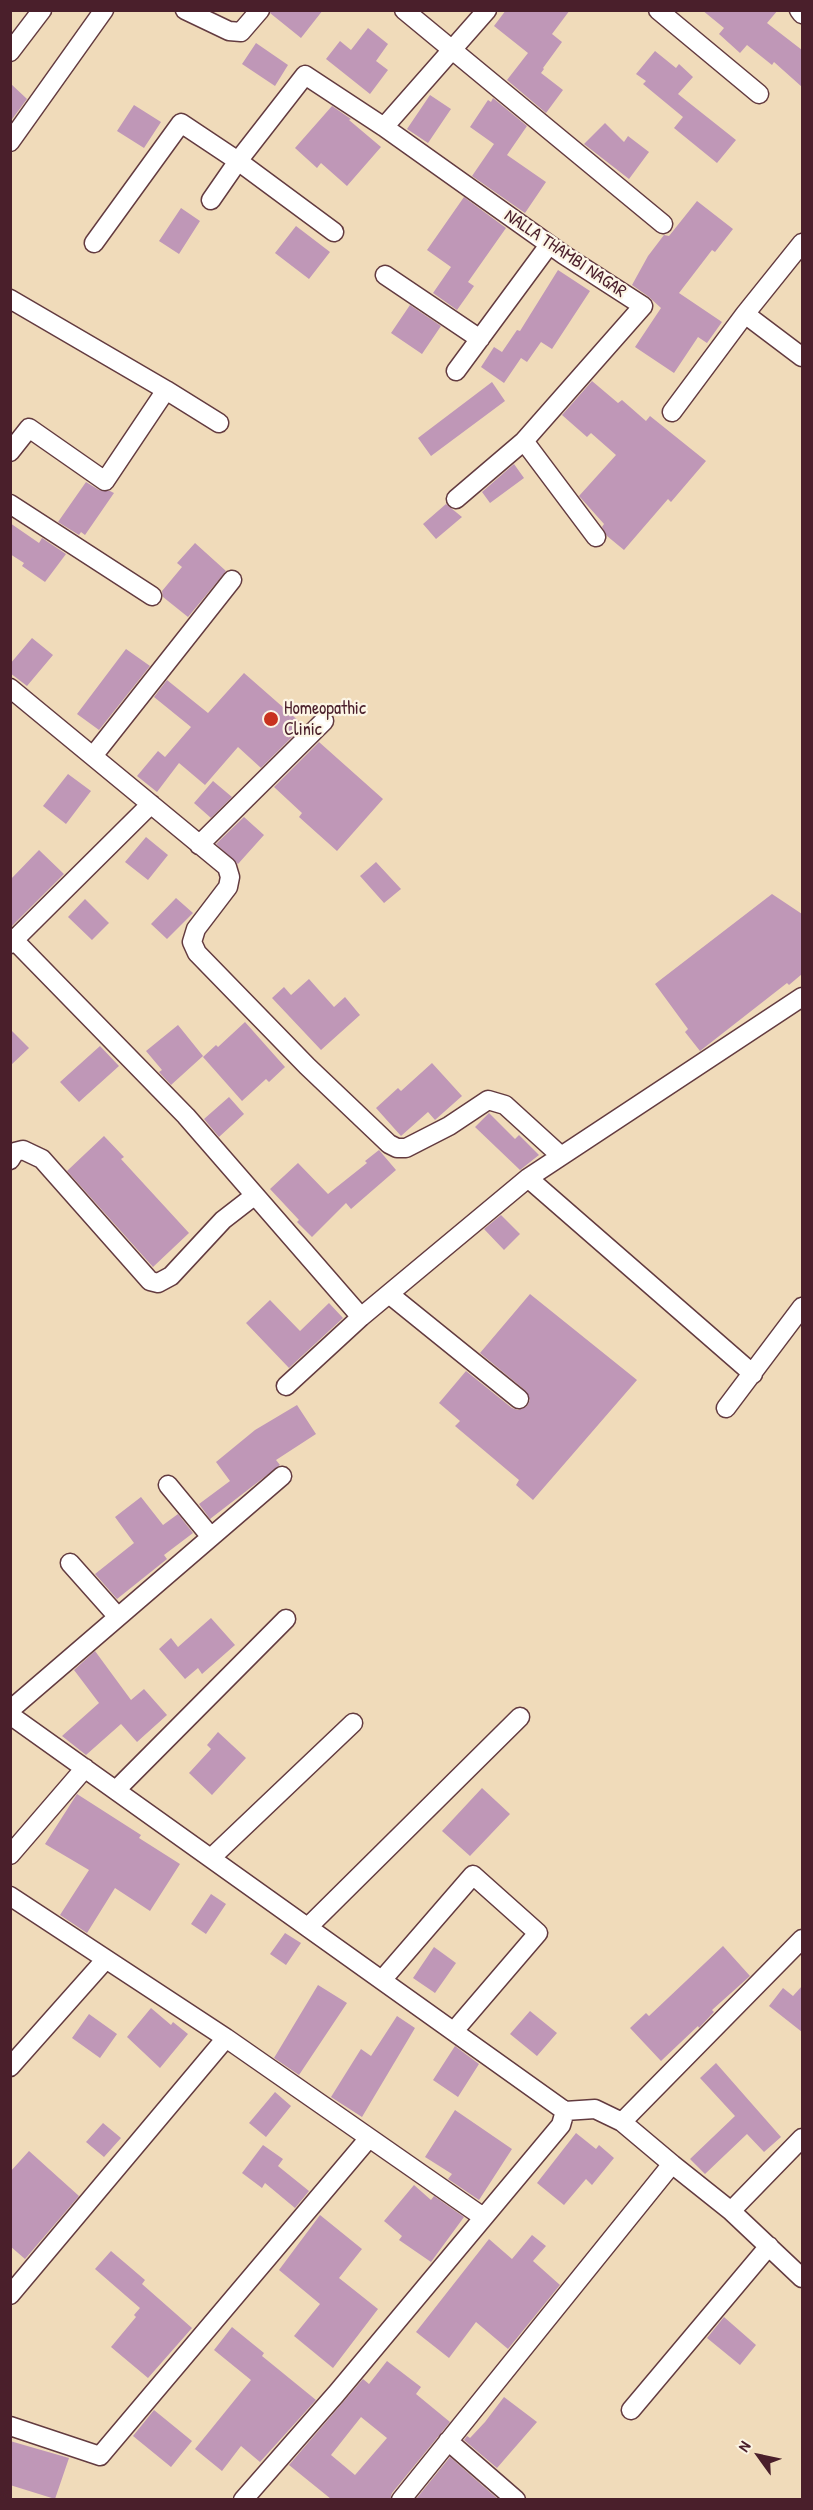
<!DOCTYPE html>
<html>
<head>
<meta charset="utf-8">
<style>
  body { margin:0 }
  #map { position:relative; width:813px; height:2510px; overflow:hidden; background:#f0dbba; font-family:"Patrick Hand",sans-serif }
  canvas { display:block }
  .frame { position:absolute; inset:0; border:12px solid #4a1f2b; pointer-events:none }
  .north { position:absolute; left:729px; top:2426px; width:60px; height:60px; -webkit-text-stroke:4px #fcf5e5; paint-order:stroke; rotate:303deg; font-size:16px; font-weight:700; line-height:24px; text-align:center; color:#4a1f2b }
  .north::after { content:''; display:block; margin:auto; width:21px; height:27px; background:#4a1f2b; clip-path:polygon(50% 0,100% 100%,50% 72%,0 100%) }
</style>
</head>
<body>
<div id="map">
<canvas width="813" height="2510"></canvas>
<div class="frame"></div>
<div class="north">N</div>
</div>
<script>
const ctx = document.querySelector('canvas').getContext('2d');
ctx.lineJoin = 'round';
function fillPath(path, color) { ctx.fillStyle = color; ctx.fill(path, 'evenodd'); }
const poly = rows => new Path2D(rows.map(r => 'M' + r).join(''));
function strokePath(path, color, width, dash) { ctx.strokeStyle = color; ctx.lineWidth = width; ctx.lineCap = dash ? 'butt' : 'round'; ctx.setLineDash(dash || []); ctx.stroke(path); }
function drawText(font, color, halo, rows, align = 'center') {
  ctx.font = font + ' "Patrick Hand",sans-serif'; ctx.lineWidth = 4.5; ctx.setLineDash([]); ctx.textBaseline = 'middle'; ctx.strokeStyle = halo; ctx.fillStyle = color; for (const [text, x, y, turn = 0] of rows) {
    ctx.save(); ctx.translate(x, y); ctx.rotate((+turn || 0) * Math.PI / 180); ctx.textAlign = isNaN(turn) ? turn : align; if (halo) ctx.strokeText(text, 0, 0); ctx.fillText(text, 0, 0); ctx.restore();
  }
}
fillPath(poly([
  [271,10,323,10,301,38,270,13],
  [506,10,570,10,552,34,562,42,543,68,544,69,541,73,563,90,546,113,507,80,528,53,494,26],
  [702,10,778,10,767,23,802,50,802,87,774,62,772,65,747,45,740,53,719,34,724,28],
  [368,28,388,44,376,61,388,70,370,94,326,59,340,41,351,50],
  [256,43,288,65,275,86,242,64],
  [655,51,676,68,679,64,693,77,678,94,736,140,717,163,674,128,683,117,643,84,646,81,636,74],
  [10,83,27,99,10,122],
  [430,95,451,109,428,143,407,129],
  [493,98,527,126,507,155,546,182,525,213,472,176,494,144,470,127,488,100,491,102],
  [134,105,161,122,144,148,117,131],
  [332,106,351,119,349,120,381,147,347,186,321,163,317,168,295,148],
  [605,123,624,142,628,136,649,152,629,179,584,144],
  [464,197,506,228,468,282,474,286,457,310,433,293,451,267,427,250],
  [697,201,733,229,715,252,712,250,679,293,722,322,707,343,698,337,674,373,635,347,661,308,649,297,632,285,648,256,664,235,669,236],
  [181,208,200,221,179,254,159,241],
  [296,226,330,252,309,279,275,253],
  [558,270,590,291,552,349,541,342,527,362,521,358,504,383,481,367,494,347,502,352,517,330,520,331],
  [410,305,441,326,422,354,391,333],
  [592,381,618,403,622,400,646,421,650,416,706,461,671,502,668,499,624,550,607,536,602,527,604,524,579,496,616,455,591,433,587,437,562,415],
  [492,382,505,401,431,456,418,438],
  [514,464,524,478,490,503,482,492],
  [86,482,99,490,110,491,114,493,85,535,81,532,79,535,58,522],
  [446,504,462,517,436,539,423,524],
  [10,523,39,543,42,538,66,554,45,582,22,566,24,563,10,554],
  [195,543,226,571,188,617,163,597,162,591,182,567,177,563],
  [32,638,53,655,27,686,10,673,10,664],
  [126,649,150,666,99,730,77,714],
  [244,673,301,723,302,727,261,768,238,747,205,785,179,763,157,792,137,776,158,751,165,757,191,727,154,697,167,680,208,713],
  [319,742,383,799,337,851,299,817,302,813,274,787],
  [68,774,91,791,66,824,43,806],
  [213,781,232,797,211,818,194,803],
  [244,817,264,835,238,864,216,844],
  [146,837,168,855,148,880,125,862],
  [39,850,64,874,10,928,10,880],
  [376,862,401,889,384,903,360,876],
  [772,894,802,914,802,974,789,985,787,983,700,1051,685,1032,688,1029,655,984],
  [176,898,193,913,167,939,151,924],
  [85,899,109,923,92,940,68,917],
  [309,979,334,1007,345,997,360,1015,321,1050,272,998,284,987,291,995],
  [245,1022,285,1067,269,1082,266,1079,242,1101,203,1057,216,1045,218,1047],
  [178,1025,203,1056,171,1085,159,1072,162,1070,146,1051],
  [10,1029,29,1048,10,1066],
  [100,1046,119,1066,79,1102,60,1082],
  [432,1063,462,1096,435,1120,428,1112,401,1136,376,1108,398,1088,401,1091],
  [229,1097,244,1114,219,1137,204,1119],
  [489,1113,515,1139,519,1135,539,1155,520,1170,475,1127],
  [104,1136,124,1157,121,1159,189,1233,153,1267,67,1171],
  [379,1150,396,1170,351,1209,346,1203,312,1237,297,1222,299,1220,270,1189,298,1163,328,1194,367,1163,365,1161],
  [501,1215,520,1234,504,1250,484,1229],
  [530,1294,637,1380,533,1500,516,1485,519,1480,455,1426,460,1421,439,1403,466,1371,512,1408,518,1410,527,1406,530,1400,526,1391,480,1353],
  [270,1300,300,1331,329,1303,343,1318,289,1368,246,1323],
  [297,1405,316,1434,276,1460,280,1465,210,1519,199,1504,230,1481,216,1462,255,1430],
  [141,1497,163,1525,178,1514,193,1533,164,1555,167,1559,117,1599,95,1574,134,1543,115,1517],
  [211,1618,235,1645,202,1674,198,1668,185,1679,159,1649,171,1638,178,1647],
  [95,1651,131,1700,144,1689,167,1715,137,1742,121,1724,86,1755,62,1736,99,1703,74,1670],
  [218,1732,246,1758,212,1795,189,1773,211,1749,207,1745],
  [482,1788,510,1814,470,1856,442,1831],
  [77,1794,141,1835,139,1838,180,1864,150,1911,115,1888,87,1933,60,1915,89,1870,45,1844],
  [211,1894,226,1904,206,1934,191,1924],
  [285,1933,301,1943,286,1965,270,1954],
  [723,1946,750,1976,712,2010,714,2012,699,2028,698,2026,661,2061,630,2028,646,2013,649,2016],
  [434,1947,456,1963,435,1993,413,1978],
  [318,1985,347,2003,299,2075,274,2058],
  [802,1986,802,2032,769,2006,783,1988,793,1996],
  [151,2008,171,2025,173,2022,188,2034,160,2068,127,2037],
  [530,2011,557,2033,537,2056,510,2034],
  [89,2014,117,2034,100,2058,72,2038],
  [397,2016,415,2028,362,2117,331,2097,361,2049,371,2056],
  [455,2046,479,2064,458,2097,433,2080],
  [716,2063,781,2137,764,2152,747,2134,705,2174,690,2159,735,2116,700,2078],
  [275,2092,291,2106,266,2137,249,2123],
  [455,2110,512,2149,479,2200,448,2179,452,2174,425,2157],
  [103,2123,121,2138,104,2157,86,2142],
  [576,2133,596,2149,599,2145,614,2158,592,2185,586,2179,564,2205,537,2183],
  [263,2145,283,2159,278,2166,309,2191,295,2208,265,2183,262,2188,242,2173],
  [29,2151,79,2196,25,2259,10,2246,10,2172],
  [414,2185,431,2200,434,2196,464,2217,431,2262,399,2240,402,2236,384,2221],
  [320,2215,362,2249,339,2278,378,2309,333,2368,294,2336,320,2304,279,2270],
  [532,2235,546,2246,533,2261,560,2285,508,2349,476,2322,449,2358,416,2332,489,2239,512,2259],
  [111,2251,145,2280,142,2284,192,2328,148,2378,111,2347,136,2317,134,2315,140,2308,95,2269],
  [724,2317,756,2345,740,2365,707,2338],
  [232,2327,264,2353,262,2356,316,2400,260,2462,241,2446,222,2471,195,2449,251,2380,214,2350],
  [387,2361,421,2387,416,2394,450,2422,392,2493,390,2499,331,2499,289,2465,363,2379,369,2384],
  [361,2417,387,2438,355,2475,331,2455],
  [504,2397,537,2422,497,2468,464,2440,467,2436,470,2438,485,2422],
  [154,2410,192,2441,171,2467,133,2436],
  [10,2441,69,2458,55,2499,10,2485],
  [450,2457,483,2486,498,2499,416,2499]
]), '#bf97b7');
const street = poly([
  [185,10,229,31,241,32,260,10],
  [404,10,663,224],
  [487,10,384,127,564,255,643,306,524,441,596,537],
  [658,10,759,94],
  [799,10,802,14],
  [10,52,42,10],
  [10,142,104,10],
  [211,200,238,161,334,232],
  [94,243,181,123,238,161,305,75,384,127],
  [802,243,745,314,802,357],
  [385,275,480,339],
  [10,299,166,390,219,423],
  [456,371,549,245],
  [672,412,745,314],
  [10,452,29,428,105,481,166,390],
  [456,499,524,441],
  [10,504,152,596],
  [10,688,227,867,230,877,228,887,196,929,192,942,197,953,307,1066,389,1144,397,1148,406,1148,449,1126,488,1100,505,1105,561,1156],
  [93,756,232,580],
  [199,845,324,721],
  [14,940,186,1116,361,1317],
  [10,944,151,804],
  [10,1160,15,1152,23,1150,42,1159,150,1281,158,1283,171,1276,223,1220,254,1196],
  [528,1178,753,1374],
  [389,1294,519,1399],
  [286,1386,361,1317,528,1178,802,997],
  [726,1408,802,1307],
  [168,1485,211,1537],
  [70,1563,118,1617],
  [10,1710,282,1476],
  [10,1715,565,2111,595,2109,622,2122,672,2164,401,2500],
  [116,1790,286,1619],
  [10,1855,85,1768],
  [211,1858,353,1723],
  [10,1896,226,2038,483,2217],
  [308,1927,520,1717],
  [382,1980,473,1875,538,1933,454,2031],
  [10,2067,106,1959],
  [622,2122,802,1939],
  [672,2164,731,2211,802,2138],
  [731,2211,802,2278],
  [10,2295,226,2038],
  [631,2410,769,2246],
  [10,2426,100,2456,369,2138],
  [448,2441,516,2500],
  [243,2500,336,2394,561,2125,565,2111]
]);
strokePath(street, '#633b40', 21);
strokePath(street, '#fff', 18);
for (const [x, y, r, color] of [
  [271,719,8,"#c8321e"]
]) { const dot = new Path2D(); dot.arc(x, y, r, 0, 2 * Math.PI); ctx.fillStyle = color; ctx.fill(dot); strokePath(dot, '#fcf5e5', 2); }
drawText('18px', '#4a1f2b', '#fcf5e5', [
  ["NALLA THAMBI NAGAR",565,254,34]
]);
drawText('18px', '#4a1f2b', '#fcf5e5', [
  ["Homeopathic",284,709],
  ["Clinic",284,730]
], 'left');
</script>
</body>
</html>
